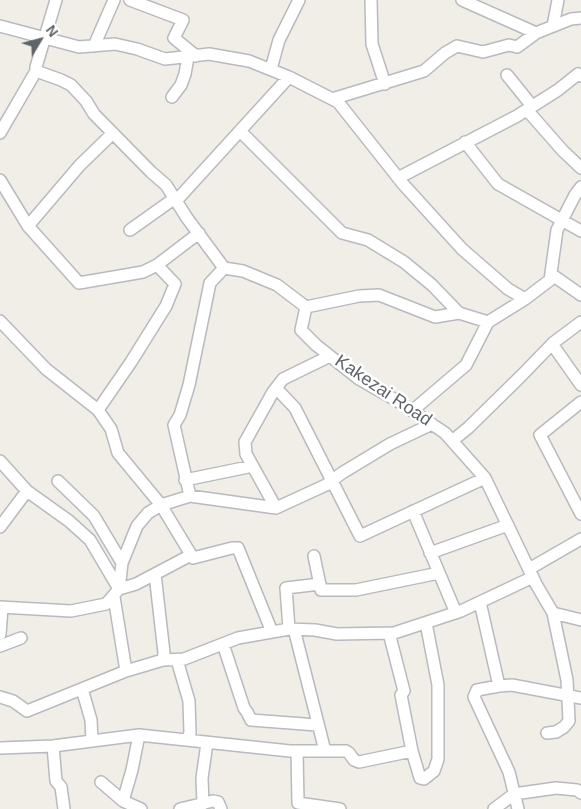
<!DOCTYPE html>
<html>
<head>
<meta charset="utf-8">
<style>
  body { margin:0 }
  #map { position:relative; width:581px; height:809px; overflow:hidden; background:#f1eee7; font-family:Arial,sans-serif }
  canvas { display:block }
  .north { position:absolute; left:15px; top:15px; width:50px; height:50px; -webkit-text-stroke:4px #fff; paint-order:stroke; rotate:53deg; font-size:14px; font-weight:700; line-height:20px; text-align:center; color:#5e6468 }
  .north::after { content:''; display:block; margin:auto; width:18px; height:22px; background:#5e6468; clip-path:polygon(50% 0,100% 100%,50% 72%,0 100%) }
</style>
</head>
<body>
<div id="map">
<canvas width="581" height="809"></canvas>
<div class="north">N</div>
</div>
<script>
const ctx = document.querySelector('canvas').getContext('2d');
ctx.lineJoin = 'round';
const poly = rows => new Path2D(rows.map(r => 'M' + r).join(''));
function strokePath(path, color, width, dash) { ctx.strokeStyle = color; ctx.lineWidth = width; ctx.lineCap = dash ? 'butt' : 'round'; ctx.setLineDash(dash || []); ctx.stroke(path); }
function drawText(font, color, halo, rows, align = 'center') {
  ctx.font = font + ' Arial,sans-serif'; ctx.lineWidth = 5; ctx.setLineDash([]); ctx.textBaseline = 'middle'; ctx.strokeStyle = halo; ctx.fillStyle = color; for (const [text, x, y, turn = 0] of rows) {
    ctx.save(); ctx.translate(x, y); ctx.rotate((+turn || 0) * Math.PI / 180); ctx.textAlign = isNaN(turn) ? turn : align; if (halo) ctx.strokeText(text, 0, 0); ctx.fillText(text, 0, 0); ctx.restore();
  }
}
const minor = poly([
  [130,0,183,20,174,38,196,56],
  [371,0,372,44,385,84],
  [462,0,536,33],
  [0,26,79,47,115,44,137,49,165,59,209,54,249,61,289,77,338,102,403,184,462,249,508,289,525,299,488,322,466,365,412,411],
  [553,26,558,0],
  [94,46,114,0],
  [271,69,279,40,299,0],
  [36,71,61,80,71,85,86,101,94,114,151,172,166,185,187,218,224,268,243,271,277,285,306,307,301,330,316,345,359,379,399,402,445,433,485,478,536,584,553,613,581,620],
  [507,75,532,106],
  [172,97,181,85,185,74,188,57],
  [332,99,424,71,445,53,457,46,483,52,509,45,517,47,536,33,571,19,581,18],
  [527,110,563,151,581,168],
  [240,131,342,233,368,240,404,262,432,285,459,313],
  [0,133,36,71,36,67,56,0],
  [465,142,498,184,581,231],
  [398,178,517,116,558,90,578,74,581,76],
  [0,180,28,226,79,283,143,272,157,265,199,233],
  [176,201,289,77],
  [28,226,80,165,113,133],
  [130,230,175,198],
  [551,274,581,295],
  [525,299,550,280,557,230,575,195,581,187],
  [306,307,359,296,379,295,435,317,459,313,488,322],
  [0,321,46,369,98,410,111,429,118,453,161,505,193,558,232,548,238,548,272,632],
  [552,344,581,385],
  [276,388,295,408,360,536,485,478],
  [581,402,540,435,581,514],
  [98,410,131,362,166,306,175,284,157,265],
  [452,441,468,428,521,376,553,343,581,322],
  [0,461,27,491,69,521,90,540,119,589],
  [185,480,253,466],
  [58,481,94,516,122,563],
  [190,496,174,425,180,415,189,385,210,283,224,268],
  [276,508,246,454,245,442,273,392,283,379,330,356],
  [413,511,456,613],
  [0,527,27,491],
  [430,553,508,525],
  [314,556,321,590,356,590,439,573],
  [529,569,581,539],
  [155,574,164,653,163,660],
  [119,589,136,584,191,555],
  [114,597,126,671],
  [480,602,499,686],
  [0,607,71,611,106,604,119,589,122,563,137,526,148,513,161,505,190,496,276,508,326,485,342,473,390,444,432,424],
  [289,629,286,588,320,584],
  [294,629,325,751],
  [389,633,404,691,401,695,412,751,420,778,424,779,434,771,438,759,438,685,426,623],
  [0,634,2,608],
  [223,644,244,708,247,712,251,720,317,725],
  [0,646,21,638],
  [177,660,189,701,190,733,187,740],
  [82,689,91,720,92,741],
  [0,697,13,701,27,711,126,671,163,660,184,659,238,638,289,629,315,630,337,634,394,633,461,611,533,577],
  [547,733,556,732,564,727,569,721,567,680,553,613],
  [53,746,56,781,61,787,64,809],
  [0,748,53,746,139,735,290,751,346,751,349,753,354,760,359,762,412,751],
  [297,751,298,803,340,809],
  [101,782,123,801,141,809],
  [123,801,132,770,139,735],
  [203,804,202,778,207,743],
  [180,809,213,801,218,802,221,809],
  [494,809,514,794,556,788,577,790,581,793],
  [518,809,509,772,474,697,477,690,499,686,512,685,581,698]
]);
strokePath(minor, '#b7babe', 14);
strokePath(minor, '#fff', 11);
drawText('18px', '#5e6468', '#fff', [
  ["Kakezai Road",383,391,34]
]);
</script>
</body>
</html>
